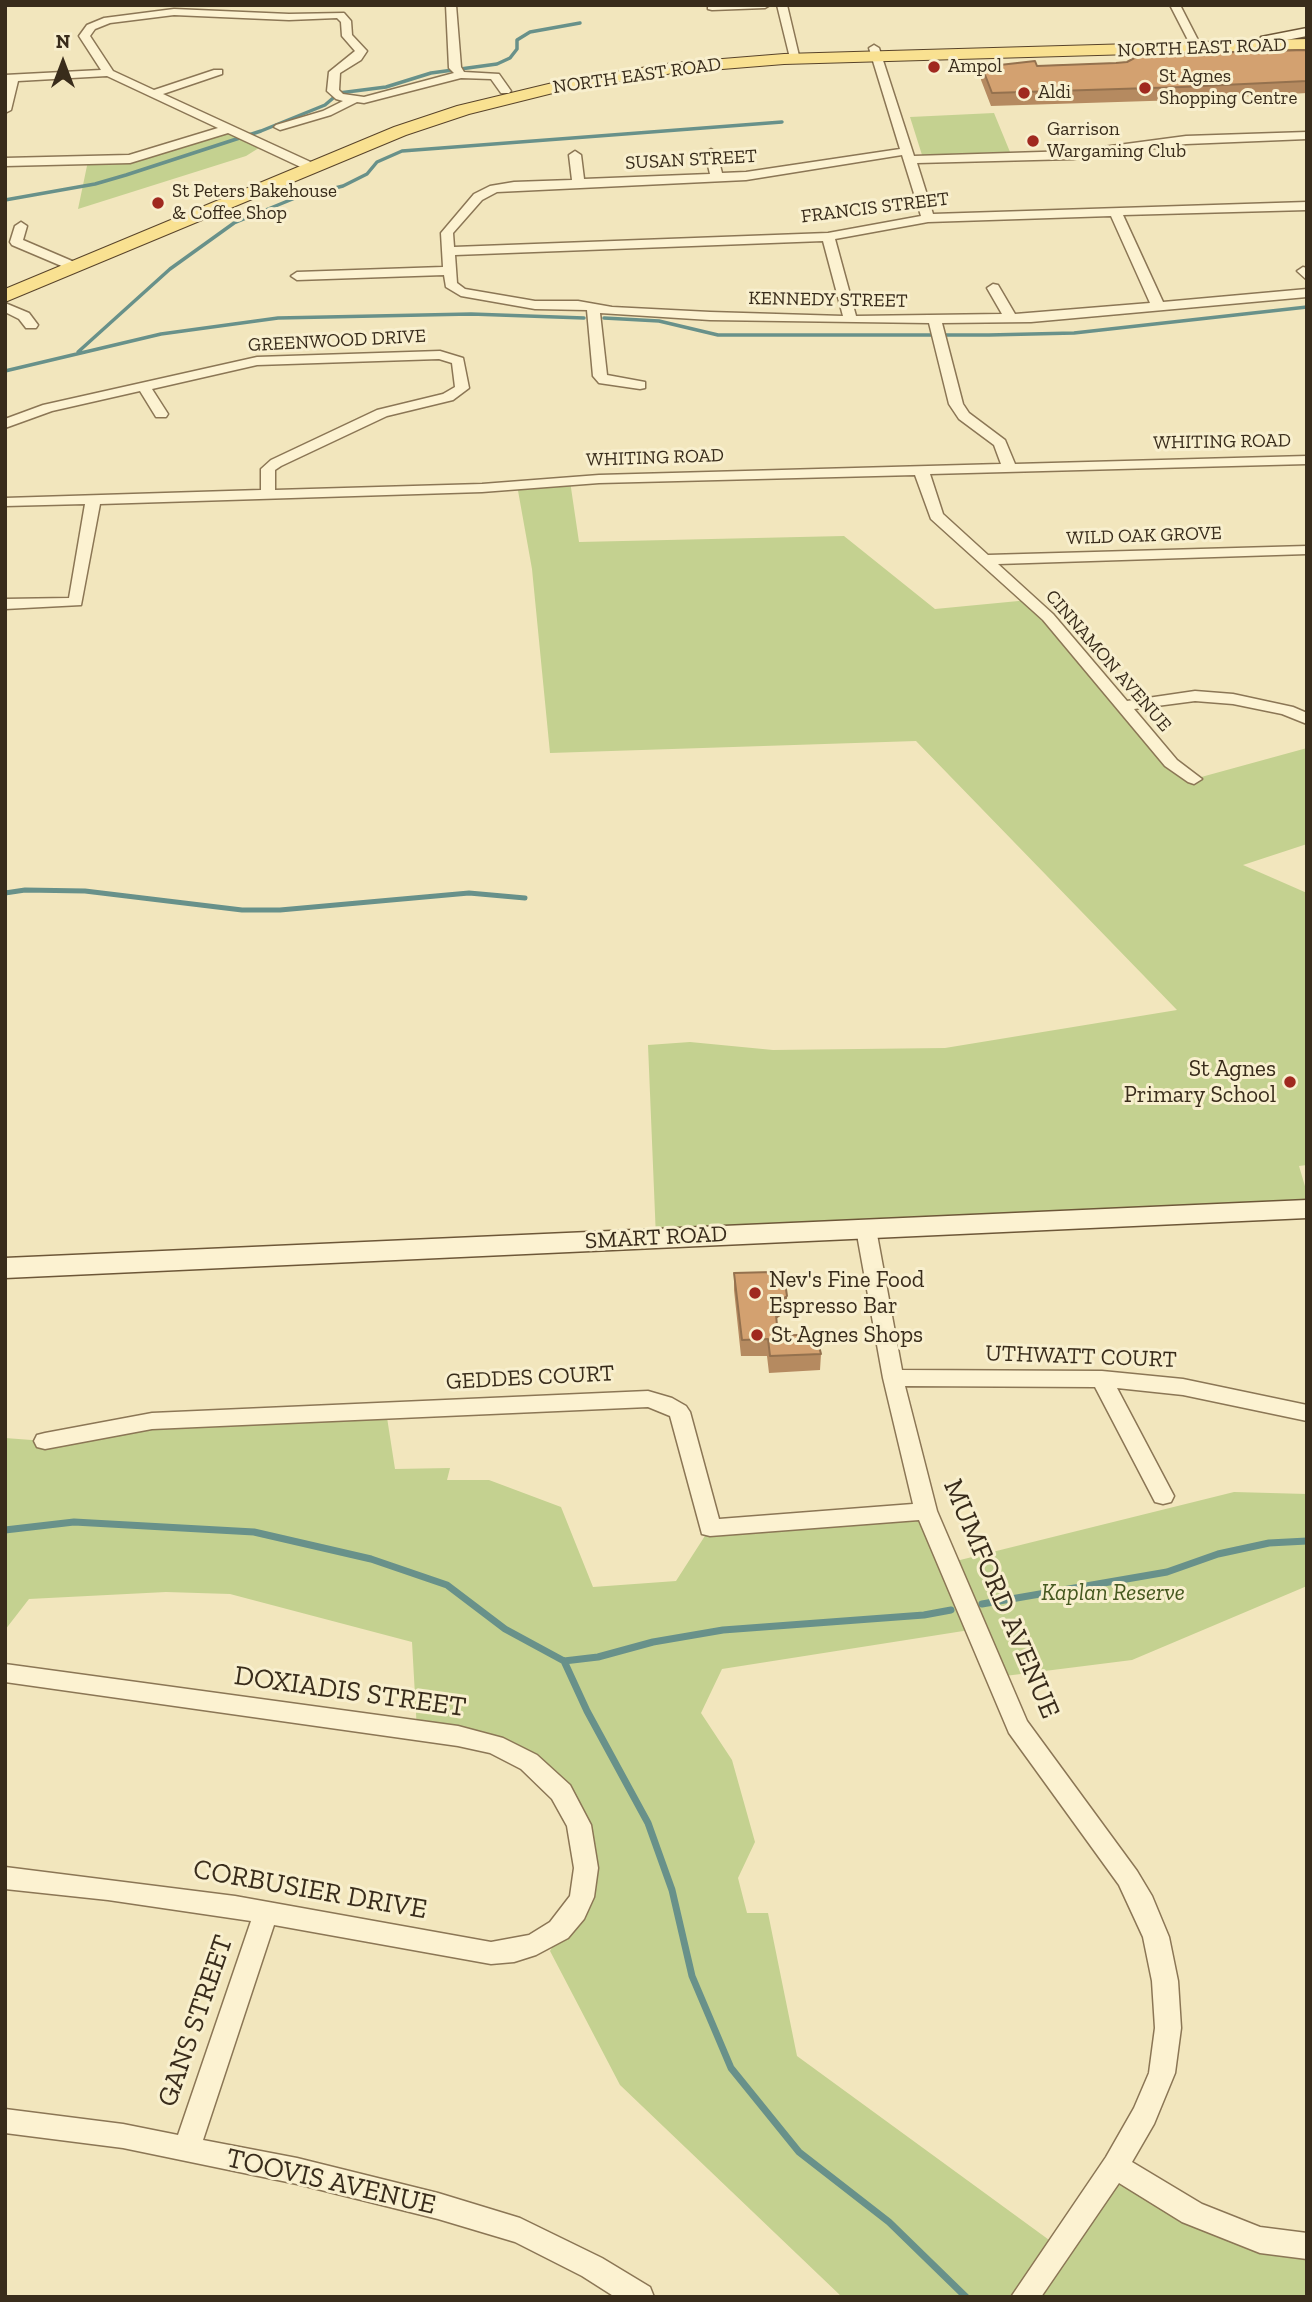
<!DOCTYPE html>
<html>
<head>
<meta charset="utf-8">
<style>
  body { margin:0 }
  #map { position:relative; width:1312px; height:2302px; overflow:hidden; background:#f2e6bd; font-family:"Zilla Slab",serif }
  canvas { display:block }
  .frame { position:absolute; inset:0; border:7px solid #392c1b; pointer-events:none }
  .north { position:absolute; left:28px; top:28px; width:70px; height:70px; -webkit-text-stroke:5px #f8efce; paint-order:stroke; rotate:0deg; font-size:19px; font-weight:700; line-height:28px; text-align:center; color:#392c1b }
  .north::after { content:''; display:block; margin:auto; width:24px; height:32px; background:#392c1b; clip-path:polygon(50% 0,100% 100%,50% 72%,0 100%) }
</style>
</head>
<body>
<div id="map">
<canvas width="1312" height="2302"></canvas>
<div class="frame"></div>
<div class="north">N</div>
</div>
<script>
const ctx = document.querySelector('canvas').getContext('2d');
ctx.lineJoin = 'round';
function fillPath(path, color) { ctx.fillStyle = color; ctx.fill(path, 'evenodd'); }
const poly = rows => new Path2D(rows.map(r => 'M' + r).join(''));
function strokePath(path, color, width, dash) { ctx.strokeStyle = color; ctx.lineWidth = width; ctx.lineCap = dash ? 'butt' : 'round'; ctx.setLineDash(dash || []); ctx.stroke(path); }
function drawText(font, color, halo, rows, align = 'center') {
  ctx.font = font + ' "Zilla Slab",serif'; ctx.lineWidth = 6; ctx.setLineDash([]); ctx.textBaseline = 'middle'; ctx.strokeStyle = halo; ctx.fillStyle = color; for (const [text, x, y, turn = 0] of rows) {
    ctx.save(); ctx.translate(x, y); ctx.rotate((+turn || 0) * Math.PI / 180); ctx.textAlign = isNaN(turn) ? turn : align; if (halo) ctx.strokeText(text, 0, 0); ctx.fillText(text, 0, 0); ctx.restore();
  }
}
fillPath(poly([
  [994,113,1010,152,922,155,910,117],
  [227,129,262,146,246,156,78,209,88,161,130,159],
  [570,481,579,542,844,536,935,609,1029,600,1194,779,1307,748,1307,844,1243,865,1307,893,1307,1165,1299,1166,1307,1193,1307,1209,656,1238,648,1045,690,1042,773,1050,945,1048,1177,1010,916,741,550,753,532,569,517,485],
  [386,1411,395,1469,450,1468,447,1480,489,1480,561,1507,593,1587,676,1581,710,1528,926,1511,948,1563,1234,1492,1307,1494,1307,1586,1132,1660,997,1677,976,1629,722,1669,701,1713,732,1760,755,1842,738,1878,747,1913,768,1913,797,2056,1056,2245,1115,2166,1192,2213,1307,2249,1307,2297,842,2297,620,2085,550,1951,582,1897,570,1805,520,1757,417,1731,412,1642,230,1594,166,1592,29,1599,5,1630,5,1438,45,1441,152,1421]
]), '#c4d190');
strokePath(poly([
  [5,200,95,184,126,175,261,131,325,105,339,93,386,87,431,73,497,64,510,58,517,49,517,40,530,32,580,23],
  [604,318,659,321,718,335,989,335,1074,333,1307,307],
  [78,352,170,269,234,223,295,198,343,186,367,174,377,162,402,151,782,122],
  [5,371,161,334,278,318,471,314,584,318]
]), '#68918a', 3.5);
strokePath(poly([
  [5,893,25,890,85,891,242,910,280,910,469,893,525,898]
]), '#68918a', 5);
strokePath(poly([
  [5,1530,74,1522,254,1532,371,1559,447,1585,505,1629,564,1661,598,1657,653,1642,723,1630,924,1615,951,1610],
  [982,1604,1167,1572,1218,1554,1269,1543,1307,1541],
  [564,1661,587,1711,648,1823,672,1890,692,1976,731,2068,799,2152,889,2222,966,2297]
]), '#68918a', 7);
const street = poly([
  [446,5,456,5,461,67,464,72,499,74,511,91,509,93,501,93,491,79,461,78,364,103,357,102,331,115,280,130,274,127,276,125,323,111,343,101,336,99,327,91,329,72,355,51,342,36,341,22,337,18,289,20,174,15,110,23,95,29,90,36,113,71,154,90,214,70,222,70,222,74,163,94,315,164,315,170,307,170,228,133,130,163,5,166,5,158,129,155,218,128,107,76,18,81,11,110,5,113,5,75,101,70,79,36,87,25,104,18,174,9,289,14,344,13,351,21,352,35,367,51,361,60,340,73,339,90,343,94,364,97,454,73,449,68,446,5],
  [708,5,770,5,765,8,712,10,708,9,708,5],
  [777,5,787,5,800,60,790,58,777,5],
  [1170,5,1180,5,1199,42,1198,44,1190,44,1170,5],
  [874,45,879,48,914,156,1073,151,1186,136,1307,132,1307,139,1186,144,1073,159,917,163,933,214,1307,202,1307,210,1123,215,1163,302,1307,289,1307,297,1031,322,942,323,963,404,969,413,1005,440,1015,464,1307,456,1307,464,930,474,943,514,988,555,1307,546,1307,554,998,564,1053,614,1127,701,1195,691,1233,694,1293,707,1307,713,1307,724,1282,714,1233,704,1195,701,1134,709,1177,760,1202,779,1194,784,1188,782,1165,766,1043,620,931,519,915,475,599,483,482,492,100,504,81,605,5,609,5,599,69,598,85,504,5,506,5,498,261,490,261,469,271,460,377,410,443,394,455,387,452,363,439,359,257,365,152,389,168,414,166,417,156,417,140,391,52,411,5,428,5,419,43,405,257,357,440,351,463,358,469,388,453,400,387,416,281,466,275,470,275,490,482,484,599,475,1001,464,994,445,959,419,949,404,929,323,710,320,600,313,607,375,645,382,645,388,640,389,599,383,593,376,587,310,535,309,461,296,446,287,444,275,297,280,291,276,297,272,443,267,441,233,474,194,490,186,514,182,572,180,569,155,575,151,581,155,584,179,710,174,705,153,711,149,717,153,722,173,746,172,900,149,869,48,874,45],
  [902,155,921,216,828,233,454,247,453,233,482,200,497,192,746,180,902,155],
  [1111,216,1150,303,1015,314,998,285,993,284,987,288,1002,314,856,316,835,239,928,222,1111,216],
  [823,241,843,316,710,312,612,307,578,301,535,301,465,289,457,283,455,255,823,241],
  [21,222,27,226,23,240,79,264,79,270,71,270,12,245,10,242,15,226,21,222],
  [1303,267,1307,268,1307,280,1297,271,1303,267],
  [5,303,29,313,38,325,36,328,26,328,19,319,5,312,5,303],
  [866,1222,873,1224,876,1229,902,1370,1102,1371,1183,1379,1307,1405,1307,1421,1183,1395,1117,1388,1174,1496,1171,1502,1163,1504,1155,1502,1095,1387,905,1386,937,1511,1027,1721,1137,1871,1152,1896,1169,1937,1178,1981,1181,2028,1175,2073,1154,2124,1132,2162,1202,2204,1260,2227,1307,2233,1307,2259,1260,2253,1182,2222,1119,2183,1041,2297,1011,2297,1106,2157,1134,2108,1149,2073,1155,2028,1152,1981,1143,1937,1119,1885,1009,1733,919,1520,710,1536,702,1534,670,1416,648,1407,152,1429,45,1449,37,1447,34,1441,37,1435,45,1433,152,1413,648,1391,672,1398,686,1406,690,1412,719,1519,913,1504,883,1378,856,1229,859,1224,866,1222],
  [5,1664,458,1726,503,1738,537,1755,570,1785,591,1825,598,1868,594,1897,584,1919,568,1938,536,1955,514,1962,491,1964,274,1925,203,2140,297,2158,438,2193,520,2218,602,2258,650,2287,654,2297,615,2297,582,2276,515,2242,438,2219,297,2184,123,2148,5,2133,5,2109,123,2124,178,2135,251,1921,108,1900,5,1889,5,1867,235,1896,491,1942,529,1935,550,1922,570,1896,574,1868,567,1826,552,1799,521,1769,490,1753,458,1746,5,1682,5,1664]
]);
const secondary = poly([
  [1307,28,1307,36,1266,44,1259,40,1261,37,1307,28],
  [1307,1200,1307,1218,5,1278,5,1258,1307,1200]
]);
const primary = poly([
  [1307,39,1307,49,784,64,673,73,565,90,469,114,406,135,5,302,5,289,394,127,457,106,565,80,673,63,784,54,1307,39]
]);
strokePath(street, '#8b7655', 3);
strokePath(secondary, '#6d5738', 3);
strokePath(primary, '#58432a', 2);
fillPath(street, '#fcf2d1');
fillPath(secondary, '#fcf2d1');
fillPath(primary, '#f9e191');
fillPath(poly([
  [1307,52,1307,93,1181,100,991,106,981,80,982,67,1116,63],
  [734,1273,787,1296,786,1312,776,1319,778,1336,821,1354,820,1370,769,1373,767,1356,741,1356,734,1290]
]), '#b58a60');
fillPath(poly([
  [787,1296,786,1312,774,1320,775,1304]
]), '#94714e');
const building = poly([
  [1305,50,1307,52,1307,81,1182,87,992,93,982,67,1035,61,1037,66,1116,63,1127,62,1140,55,1305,50],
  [772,1272,785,1282,787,1296,775,1304,778,1336,816,1334,821,1354,770,1356,768,1339,742,1340,734,1273,772,1272]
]);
fillPath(building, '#d3a170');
strokePath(building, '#94714e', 2);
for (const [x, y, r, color] of [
  [934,67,7,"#a0291f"],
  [1145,88,7,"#a0291f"],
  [1024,93,7,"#a0291f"],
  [1033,141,7,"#a0291f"],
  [158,203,7,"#a0291f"],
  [1290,1082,7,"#a0291f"],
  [755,1293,7,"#a0291f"],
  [757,1335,7,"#a0291f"]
]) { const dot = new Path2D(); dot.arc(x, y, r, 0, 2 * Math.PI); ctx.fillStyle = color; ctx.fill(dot); strokePath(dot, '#f8efce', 2.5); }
drawText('19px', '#392c1b', '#f8efce', [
  ["NORTH EAST ROAD",1202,48,-2],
  ["NORTH EAST ROAD",637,76,-8],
  ["SUSAN STREET",691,160,-3],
  ["FRANCIS STREET",875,208,-7],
  ["KENNEDY STREET",828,300,1],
  ["GREENWOOD DRIVE",337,341,-3],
  ["WHITING ROAD",1222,442,-1],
  ["WHITING ROAD",655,458,-2],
  ["WILD OAK GROVE",1144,536,-2],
  ["CINNAMON AVENUE",1108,661,49]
]);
drawText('19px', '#392c1b', '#f8efce', [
  ["Ampol",948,67],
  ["St Agnes",1159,77],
  ["Shopping Centre",1159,99],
  ["Aldi",1038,93],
  ["Garrison",1047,130],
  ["Wargaming Club",1047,152],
  ["St Peters Bakehouse",172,192],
  ["& Coffee Shop",172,214]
], 'left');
drawText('23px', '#392c1b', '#f8efce', [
  ["St Agnes",1276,1069,"right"],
  ["Primary School",1276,1095,"right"],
  ["Nev's Fine Food",769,1280],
  ["Espresso Bar",769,1306],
  ["St Agnes Shops",771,1335]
], 'left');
drawText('23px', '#392c1b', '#f8efce', [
  ["SMART ROAD",656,1238,-3],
  ["UTHWATT COURT",1081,1357,2],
  ["GEDDES COURT",530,1378,-3]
]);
drawText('italic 23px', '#45581f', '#f8efce', [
  ["Kaplan Reserve",1113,1593]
]);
drawText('28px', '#392c1b', '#f8efce', [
  ["MUMFORD AVENUE",1001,1599,67],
  ["DOXIADIS STREET",350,1692,8],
  ["CORBUSIER DRIVE",310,1890,10],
  ["GANS STREET",196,2021,-71],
  ["TOOVIS AVENUE",331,2182,13]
]);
</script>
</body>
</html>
